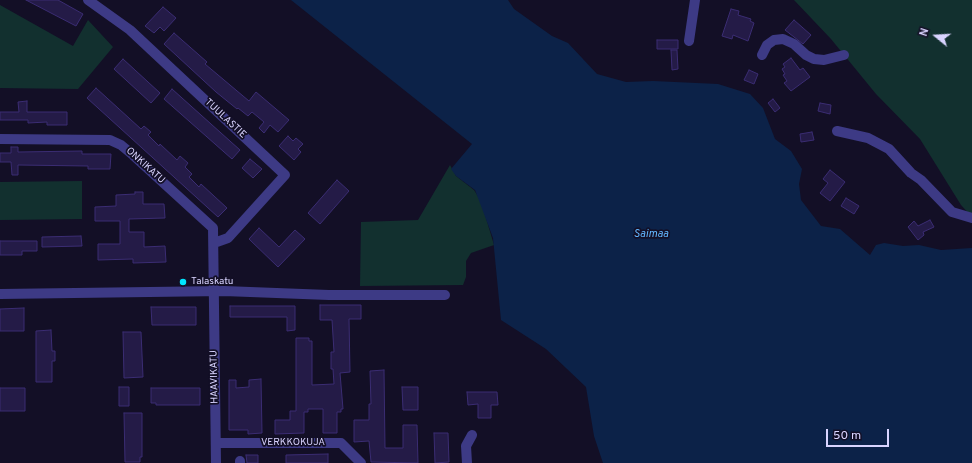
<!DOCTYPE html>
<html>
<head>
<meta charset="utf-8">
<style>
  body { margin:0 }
  #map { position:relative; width:972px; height:463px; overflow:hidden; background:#130f26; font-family:Overpass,sans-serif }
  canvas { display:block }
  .north { position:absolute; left:916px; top:16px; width:40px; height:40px; -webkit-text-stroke:3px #130f26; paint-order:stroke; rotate:288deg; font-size:11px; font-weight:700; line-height:16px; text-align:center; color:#d9d4ff }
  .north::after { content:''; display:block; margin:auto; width:14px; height:18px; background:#d9d4ff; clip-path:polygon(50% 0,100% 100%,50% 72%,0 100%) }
  .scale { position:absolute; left:826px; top:429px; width:63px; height:18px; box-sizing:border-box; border:2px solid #d9d4ff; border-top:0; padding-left:5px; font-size:12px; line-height:14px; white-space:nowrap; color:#d9d4ff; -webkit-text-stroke:3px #130f26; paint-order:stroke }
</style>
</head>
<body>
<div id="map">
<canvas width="972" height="463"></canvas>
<div class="north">N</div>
<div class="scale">50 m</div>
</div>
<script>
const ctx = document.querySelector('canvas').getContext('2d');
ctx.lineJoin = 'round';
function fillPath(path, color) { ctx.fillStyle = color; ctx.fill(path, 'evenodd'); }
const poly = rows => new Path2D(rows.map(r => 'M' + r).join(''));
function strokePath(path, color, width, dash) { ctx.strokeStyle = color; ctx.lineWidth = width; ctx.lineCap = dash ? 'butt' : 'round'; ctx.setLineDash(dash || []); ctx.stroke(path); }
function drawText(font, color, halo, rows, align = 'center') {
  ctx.font = font + ' Overpass,sans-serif'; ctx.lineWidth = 3.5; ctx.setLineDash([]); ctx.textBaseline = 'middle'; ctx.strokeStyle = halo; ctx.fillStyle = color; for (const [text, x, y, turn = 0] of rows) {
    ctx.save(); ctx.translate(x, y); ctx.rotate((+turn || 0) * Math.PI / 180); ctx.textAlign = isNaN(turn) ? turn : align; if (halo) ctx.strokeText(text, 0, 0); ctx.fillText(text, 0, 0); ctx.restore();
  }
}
fillPath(poly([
  [794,0,972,0,972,217,961,205,920,139,876,94,831,39],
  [0,5,73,46,88,20,113,47,78,89,0,88],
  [450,165,456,176,474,190,481,201,494,245,471,253,466,261,466,277,463,285,360,286,361,222,418,220],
  [82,181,82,219,0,220,0,182]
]), '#12302f');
fillPath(poly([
  [291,0,508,0,514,9,552,36,568,43,597,74,626,82,653,81,718,84,750,94,763,108,775,139,791,151,802,169,799,184,801,200,821,226,840,229,870,255,876,245,884,243,903,246,919,245,941,250,972,248,972,463,603,463,594,436,586,387,546,349,501,320,493,238,475,190,456,176,451,169,472,144]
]), '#0c2248');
const building = poly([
  [26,0,58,0,83,14,76,26,26,0],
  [163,7,176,18,164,31,160,27,154,33,145,26,163,7],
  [731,9,739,11,738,15,751,19,750,21,754,23,748,41,733,35,732,39,722,36,731,9],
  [794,20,811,35,803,44,785,30,794,20],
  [174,33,207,62,205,64,249,101,256,92,289,120,278,132,270,125,264,133,259,128,264,122,252,112,248,116,238,108,237,109,216,92,164,44,174,33],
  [657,40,678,40,678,49,657,49,657,40],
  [671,50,677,50,678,69,672,70,671,50],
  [791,58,800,70,803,68,810,77,791,91,784,83,787,81,783,75,785,74,782,69,785,67,783,64,791,58],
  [123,59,160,93,151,103,114,69,123,59],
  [749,70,758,74,754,84,744,80,749,70],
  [96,88,141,129,144,126,151,132,148,135,159,146,160,144,177,160,180,156,188,163,185,167,192,174,189,177,199,187,201,184,227,208,218,217,87,98,96,88],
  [172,89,240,150,232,159,164,99,172,89],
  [773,99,780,108,775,112,768,103,773,99],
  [27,101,27,112,67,112,67,125,47,125,47,122,28,123,28,120,0,120,0,112,19,112,18,102,27,101],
  [820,103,831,105,830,114,818,111,820,103],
  [812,132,814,140,801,142,800,134,812,132],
  [288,136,293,141,296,138,303,144,298,149,301,152,294,160,279,146,288,136],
  [11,147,18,147,18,152,82,151,82,154,111,154,110,169,88,169,88,166,18,165,18,175,12,175,11,162,0,162,0,153,11,153,11,147],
  [250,159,262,169,253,178,242,168,250,159],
  [830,170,845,182,830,201,820,193,828,183,823,179,830,170],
  [337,180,349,191,320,224,308,213,337,180],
  [135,192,143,192,143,204,164,204,165,218,129,219,129,232,144,232,144,247,165,246,166,262,133,263,133,259,98,260,98,244,120,244,120,221,95,221,95,207,116,206,116,195,135,194,135,192],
  [846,198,859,206,854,214,841,206,846,198],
  [930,220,934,227,923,232,924,235,918,240,908,227,914,221,918,226,930,220],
  [259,228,279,247,295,230,305,239,278,267,249,239,259,228],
  [81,236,82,246,42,247,42,237,81,236],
  [0,241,37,241,37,251,22,251,22,255,0,255,0,241],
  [320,305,361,305,361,319,349,319,350,372,340,373,343,409,341,409,341,412,337,412,337,433,323,433,323,409,308,409,308,412,304,412,304,433,275,434,275,420,290,420,290,411,296,411,296,338,309,338,309,341,312,341,312,385,334,384,333,369,331,369,331,352,334,352,332,320,320,320,320,305],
  [230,306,295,306,295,330,287,331,287,317,230,317,230,306],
  [151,307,196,307,196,325,152,325,151,307],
  [24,308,24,331,0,331,0,309,24,308],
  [51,330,52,351,55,351,55,361,52,361,52,382,36,382,36,331,51,330],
  [123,332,141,332,143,377,124,378,123,332],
  [384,370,385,448,403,448,403,425,417,425,418,463,371,462,369,441,354,442,354,420,369,420,369,404,371,404,370,371,384,370],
  [261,379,262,433,248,434,248,430,229,430,229,380,236,380,236,388,249,387,249,380,261,379],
  [119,387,129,387,129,406,119,406,119,387],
  [402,387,418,387,418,410,403,410,402,387],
  [0,388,25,388,25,411,0,411,0,388],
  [151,388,200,388,200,405,156,405,156,403,151,403,151,388],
  [467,392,497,392,498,405,491,405,491,418,478,418,478,404,468,405,467,392],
  [124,413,142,413,142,457,140,457,140,462,125,462,124,413],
  [434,433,448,433,449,462,435,463,434,433],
  [328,454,328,463,286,463,286,455,328,454],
  [246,455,258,455,258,463,247,463,246,455]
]);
fillPath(building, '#241b47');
strokePath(building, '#3b2d73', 1);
strokePath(poly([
  [88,0,130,30,285,175,228,238,214,243],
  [689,41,695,0],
  [762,55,767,45,774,40,783,39,794,44,806,55,814,59,824,60,844,55],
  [837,131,868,138,889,149,911,173,921,180,952,212,972,218],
  [0,139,110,140,121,145,133,155,213,228,216,463],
  [0,294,224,291,329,295,445,295],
  [216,443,341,443,361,463],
  [240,463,240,461],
  [467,463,466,446,472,435]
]), '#3d3a85', 10);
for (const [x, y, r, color] of [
  [183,282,4,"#00e5ff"]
]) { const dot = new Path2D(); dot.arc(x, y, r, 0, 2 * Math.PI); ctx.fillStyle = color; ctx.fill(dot); strokePath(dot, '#130f26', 1.5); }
drawText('10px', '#d9d4ff', '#130f26', [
  ["TUULASTIE",225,119,43],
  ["ONKIKATU",145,166,42],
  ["HAAVIKATU",215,377,-91],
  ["VERKKOKUJA",293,443]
]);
drawText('10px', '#d9d4ff', '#130f26', [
  ["Talaskatu",191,282]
], 'left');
drawText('italic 11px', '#62b6ff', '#130f26', [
  ["Saimaa",651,235]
]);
</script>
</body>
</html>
